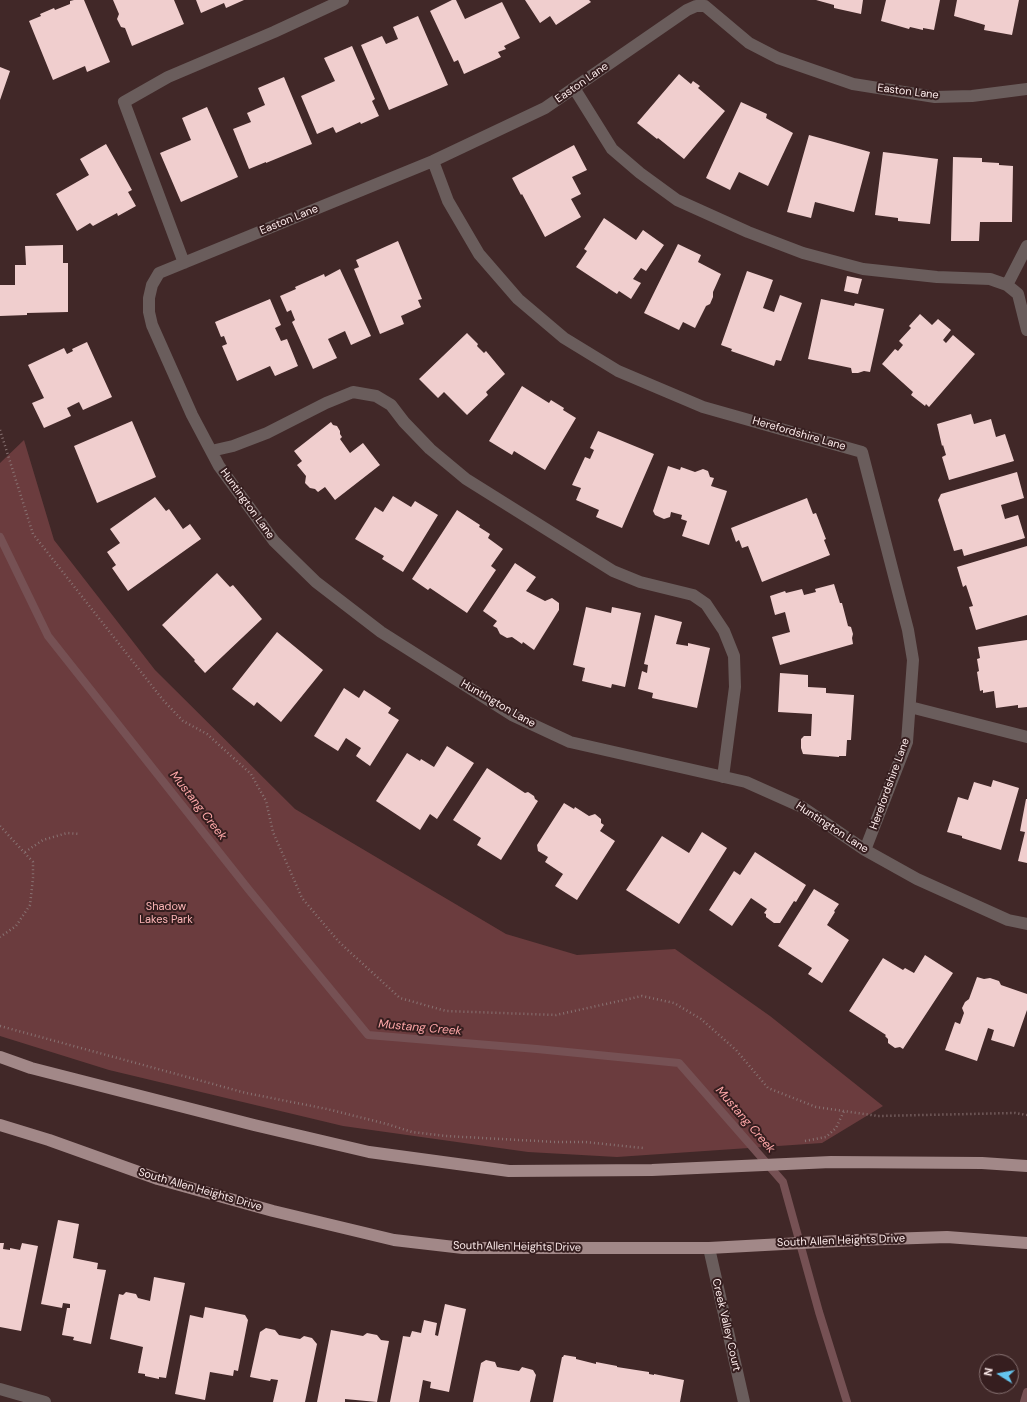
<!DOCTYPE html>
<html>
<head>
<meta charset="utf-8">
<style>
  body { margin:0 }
  #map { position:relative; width:1027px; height:1402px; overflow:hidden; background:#412828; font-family:"DM Sans",sans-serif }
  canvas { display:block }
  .north { position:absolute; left:979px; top:1354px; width:40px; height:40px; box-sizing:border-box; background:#361e1f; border:1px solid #867171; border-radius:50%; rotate:281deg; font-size:11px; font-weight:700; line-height:16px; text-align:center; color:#feeded }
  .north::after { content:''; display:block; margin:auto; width:14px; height:18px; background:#64c5ee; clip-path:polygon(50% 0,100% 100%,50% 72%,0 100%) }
</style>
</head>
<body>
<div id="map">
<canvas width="1027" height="1402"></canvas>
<div class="north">N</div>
</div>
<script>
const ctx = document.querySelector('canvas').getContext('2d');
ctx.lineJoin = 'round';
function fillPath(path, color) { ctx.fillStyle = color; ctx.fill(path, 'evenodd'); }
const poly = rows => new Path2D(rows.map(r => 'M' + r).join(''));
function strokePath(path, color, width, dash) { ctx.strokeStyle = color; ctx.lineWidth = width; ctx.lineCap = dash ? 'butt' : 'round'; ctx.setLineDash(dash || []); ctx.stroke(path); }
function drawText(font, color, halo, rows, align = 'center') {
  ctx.font = font + ' "DM Sans",sans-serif'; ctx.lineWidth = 4; ctx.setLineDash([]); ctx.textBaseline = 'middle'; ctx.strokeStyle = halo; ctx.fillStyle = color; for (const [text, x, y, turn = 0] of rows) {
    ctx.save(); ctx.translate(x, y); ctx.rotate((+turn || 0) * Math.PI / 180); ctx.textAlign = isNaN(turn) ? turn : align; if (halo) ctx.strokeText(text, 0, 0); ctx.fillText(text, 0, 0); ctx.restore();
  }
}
fillPath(poly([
  [24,440,54,540,155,670,295,809,506,934,577,955,675,949,770,1016,883,1106,822,1143,617,1157,528,1152,343,1126,109,1070,0,1036,0,463]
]), '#6b3c3e');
strokePath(poly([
  [0,537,48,636,249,890,368,1035,537,1049,679,1063,783,1182,819,1312,847,1402],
  [1024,1402,1027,1392]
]), '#765154', 8);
fillPath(poly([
  [74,0,84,0,110,62,87,72,85,66,53,80,29,21,41,16,40,14,54,8,55,10,70,4,70,1],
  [113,0,174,0,184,24,132,46,125,28,121,27,117,19,119,14],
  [196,0,244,0,226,8,224,3,201,13],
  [452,0,456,0,465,19,502,2,520,38,504,46,506,49,498,52,501,57,464,74,458,60,454,62,430,11],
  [525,0,589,0,591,2,556,25,550,16,540,23],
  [816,0,863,0,861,14,834,8,834,5],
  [886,0,940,0,934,30,923,28,923,30,910,27,909,29,881,21],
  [957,0,1019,0,1012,35,984,30,985,25,954,16],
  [418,16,448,85,389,110,361,45,382,36,386,44,398,39,393,27],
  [352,46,375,99,372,101,379,116,361,124,360,122,336,133,333,127,317,134,301,96,335,81,324,58],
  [0,67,10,71,0,100],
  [679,74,691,84,693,81,700,86,698,88,725,111,684,159,658,138,657,139,637,123],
  [284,77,312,144,266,163,266,162,249,169,233,129,251,122,247,113,265,105,258,88],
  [741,102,767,114,766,118,793,133,768,186,739,172,730,190,706,178],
  [207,107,238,177,181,202,160,153,191,140,182,118],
  [809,135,870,152,854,212,815,202,811,218,787,212],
  [106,144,132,190,128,192,136,206,118,216,117,213,93,226,90,223,77,231,56,194,89,175,80,159],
  [574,145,587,170,572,177,581,194,571,199,581,217,545,237,522,194,521,195,512,178],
  [883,152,938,159,930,224,898,221,898,218,875,215],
  [953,157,982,158,982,162,999,163,999,165,1013,166,1012,222,980,222,979,241,951,241],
  [604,218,636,240,643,230,664,245,646,271,641,268,633,279,641,283,631,299,619,291,617,294,576,267,587,251,584,249],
  [398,241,422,299,418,300,421,307,401,316,404,324,380,334,354,269,359,267,356,260],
  [678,244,701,255,698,262,721,274,713,292,713,297,710,304,706,306,695,328,683,322,679,330,644,313],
  [63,245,63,263,68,263,68,312,27,313,27,315,0,316,0,285,15,285,15,265,26,265,25,246],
  [340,269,371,336,351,345,345,331,328,339,337,358,313,369,292,322,295,320,291,310,287,312,280,296,296,289,295,287,324,274,325,277],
  [747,271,773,280,763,308,774,312,780,295,802,303,781,361,776,360,774,366,731,351,732,349,721,345],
  [847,276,862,279,858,294,844,291],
  [270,299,281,325,275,328,281,341,287,339,298,366,275,376,270,366,237,381,222,346,227,344,224,336,221,337,215,322],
  [821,299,854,306,855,303,884,309,870,372,864,371,858,373,852,373,851,368,808,359],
  [920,314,932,325,938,319,951,330,943,340,946,343,953,335,975,354,929,407,926,404,925,406,911,395,913,392,882,364,895,349,898,351,903,345,899,341,911,328,909,326],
  [467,333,478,344,477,346,484,353,486,351,505,374,486,392,488,395,467,415,444,392,438,398,419,379],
  [87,342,112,397,83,410,79,402,67,408,71,416,44,428,32,403,44,398,28,365,64,348,67,354,73,351,72,349],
  [522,386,549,403,551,400,564,408,563,410,576,418,545,470,514,451,512,455,489,441],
  [971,414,974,424,991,419,996,437,1005,434,1014,461,949,480,942,457,946,455,943,445,942,446,937,424],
  [132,421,156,477,97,503,74,446],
  [331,422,333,425,337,426,340,431,340,434,342,437,340,439,350,453,363,443,380,465,335,500,325,487,318,492,315,489,310,488,305,483,306,476,297,465,302,461,294,451],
  [598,431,654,454,622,528,596,517,599,510,576,500,581,488,572,485,585,457,590,459,594,450,590,448],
  [668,466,680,470,681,467,695,472,703,469,708,471,710,477,714,478,711,486,727,491,709,545,682,536,687,521,681,519,682,515,671,512,670,517,664,519,655,515,653,511],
  [1017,472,1024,498,1001,505,1005,519,1018,515,1025,538,964,556,962,549,954,551,938,500,941,494],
  [393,496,411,507,415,501,438,515,403,572,382,559,384,556,355,539,375,507,383,512],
  [155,497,166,511,169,509,183,529,190,524,201,539,128,591,112,568,116,565,107,552,120,543,110,529],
  [807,498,813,514,816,513,826,539,824,540,830,555,762,582,748,546,742,548,739,540,736,542,731,528],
  [457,510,480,525,479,527,490,534,488,538,503,549,491,566,496,570,467,613,430,588,428,590,412,579],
  [1027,546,1027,615,976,630,969,607,973,606,966,585,963,587,957,567],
  [515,563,536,577,526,591,545,601,552,598,559,603,559,610,534,650,523,642,522,644,512,637,507,638,500,634,497,628,493,626,497,621,483,611],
  [217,573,230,587,233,585,262,619,205,673,194,661,195,660,162,625],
  [834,584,840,603,842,603,848,626,851,627,853,634,852,638,853,644,780,665,772,637,790,632,785,612,775,615,770,596,785,591,786,593,802,589,804,595,816,592,815,589],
  [586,607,611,613,612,607,641,613,625,687,612,684,611,688,582,681,585,668,573,665],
  [655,615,682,622,676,644,688,646,688,643,710,648,697,708,652,698,653,693,638,689,642,671,647,673,648,665,644,664],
  [277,632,323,670,281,722,257,702,254,706,232,689],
  [1027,640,1027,707,1018,708,1018,705,996,708,994,691,983,693,983,690,980,691,977,672,979,671,977,659,980,658,978,647],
  [780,673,808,675,808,687,826,688,826,693,854,695,851,740,847,740,846,756,839,756,839,757,803,754,801,748,801,739,804,736,811,736,812,714,778,712],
  [344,688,359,698,364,690,391,708,388,713,399,720,370,766,356,756,361,748,346,738,338,751,314,736],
  [447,746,474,763,437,819,430,814,420,830,376,801,407,753,420,761,421,759,434,767],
  [487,768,525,793,528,792,534,796,535,799,538,801,501,860,477,845,481,838,453,820],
  [993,780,1019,788,1001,850,962,838,962,836,947,832,958,797,968,800,974,782,991,787],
  [1026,799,1027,799,1027,863,1018,861,1025,832,1020,831],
  [564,803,574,809,575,807,589,816,595,814,601,819,601,823,604,825,600,831,615,841,577,900,555,886,563,874,545,862,548,857,538,851,537,845],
  [702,832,727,848,679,924,626,890,662,836,689,853],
  [755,852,806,885,796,902,794,901,780,923,774,923,766,917,766,914,764,913,767,909,751,898,732,926,709,910,734,871,740,875],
  [814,889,839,904,834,911,835,912,827,925,849,940,822,983,808,974,812,968,778,946],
  [925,955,953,973,903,1049,900,1047,895,1048,888,1043,888,1039,885,1036,886,1035,849,1011,883,958,903,970,905,968,914,973],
  [977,977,984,979,990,978,999,981,1001,985,1027,994,1027,1010,1014,1047,991,1040,994,1030,988,1028,977,1061,945,1050,955,1022,960,1024,964,1013,962,1008,965,1002,969,999],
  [58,1220,79,1224,73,1258,98,1263,97,1269,106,1270,91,1344,73,1340,74,1337,62,1335,67,1308,70,1308,70,1304,63,1303,62,1308,41,1304],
  [0,1243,4,1243,3,1249,10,1250,10,1248,20,1250,22,1243,38,1246,21,1331,0,1327],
  [154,1277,185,1283,166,1378,159,1377,159,1379,145,1376,145,1374,138,1373,143,1347,110,1339,119,1294,123,1295,126,1292,136,1294,138,1298,150,1301],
  [445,1304,466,1309,449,1392,430,1388,431,1382,423,1380,419,1402,390,1402,403,1336,410,1337,412,1331,421,1333,424,1320,437,1323,435,1335,438,1336],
  [205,1307,245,1315,248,1320,238,1371,234,1370,233,1376,210,1372,205,1400,175,1394,190,1315,203,1318],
  [266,1328,275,1330,279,1335,300,1339,304,1336,312,1338,317,1344,305,1402,273,1402,278,1380,271,1379,270,1381,250,1377,260,1332],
  [331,1330,363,1336,367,1333,377,1335,381,1340,389,1341,377,1402,345,1399,345,1402,317,1402],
  [564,1355,576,1357,576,1359,596,1364,596,1362,617,1366,617,1367,649,1372,649,1374,654,1375,654,1374,684,1380,680,1402,553,1402,562,1357,563,1357],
  [486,1360,495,1362,497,1367,519,1371,522,1367,533,1370,536,1375,530,1402,473,1402,481,1363]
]), '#f0cece');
strokePath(poly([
  [0,430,33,534,163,700,183,721,207,734,251,774,266,801,273,832,302,898,339,942,400,998,446,1011,556,1015,642,996,674,1003,701,1019,736,1050,768,1088,816,1107,878,1116,1015,1113,1027,1115],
  [0,826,33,862,33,878,30,905,16,926,0,937],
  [25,852,43,840,67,833,80,834],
  [0,1026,246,1093,327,1109,387,1124,412,1132,446,1136,556,1142,585,1142,643,1148],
  [805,1141,826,1137,836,1128,844,1111]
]), '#887272', 2.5, [1, 3]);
strokePath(poly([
  [574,88,612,149,640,173,677,200,748,232,803,253,863,269,937,277,990,279,1007,285,1018,294,1027,330],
  [1027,89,972,96,935,97,853,84,778,58,749,43,705,6,696,6,687,10,545,108,433,161,159,273,152,285,149,298,149,312,152,325,192,415,219,466,274,541,316,582,381,632,512,715,570,742,746,782,802,807,865,850,917,879,1008,920,1027,924],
  [433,161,448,201,479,254,518,299,564,338,618,371,703,407,862,452,908,630,913,660,907,742,865,850],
  [184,263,124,102,168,77,274,32,343,0],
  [1007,285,1027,246],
  [211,451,233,446,267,433,326,403,353,392,376,396,391,405,404,422,430,449,466,479,613,571,640,582,693,595,706,604,724,631,734,656,735,687,723,777],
  [910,707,1027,737],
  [709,1248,744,1402],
  [0,1389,45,1402]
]), '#6a5d5c', 12);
strokePath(poly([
  [0,1057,31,1068,254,1125,369,1152,509,1171,652,1170,831,1162,982,1163,1027,1166],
  [0,1125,49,1140,158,1179,273,1211,394,1240,463,1248,709,1248,857,1240,947,1237,1027,1243]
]), '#a28888', 12);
drawText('11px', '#feeded', '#361e1f', [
  ["Easton Lane",582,83,-35],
  ["Easton Lane",908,92,7],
  ["Easton Lane",289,220,-22],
  ["Herefordshire Lane",799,434,16],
  ["Huntington Lane",247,504,54],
  ["Huntington Lane",498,704,30],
  ["Herefordshire Lane",890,784,-70],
  ["Huntington Lane",832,828,33],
  ["South Allen Heights Drive",200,1190,16],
  ["South Allen Heights Drive",841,1241,-2],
  ["South Allen Heights Drive",517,1247,1],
  ["Creek Valley Court",726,1325,77]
]);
drawText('11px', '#fbb5b6', '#361e1f', [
  ["Shadow",166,907],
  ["Lakes Park",166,920]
]);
drawText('italic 12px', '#ffa8a9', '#361e1f', [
  ["Mustang Creek",198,806,52],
  ["Mustang Creek",420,1028,5],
  ["Mustang Creek",745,1120,49]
]);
</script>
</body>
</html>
